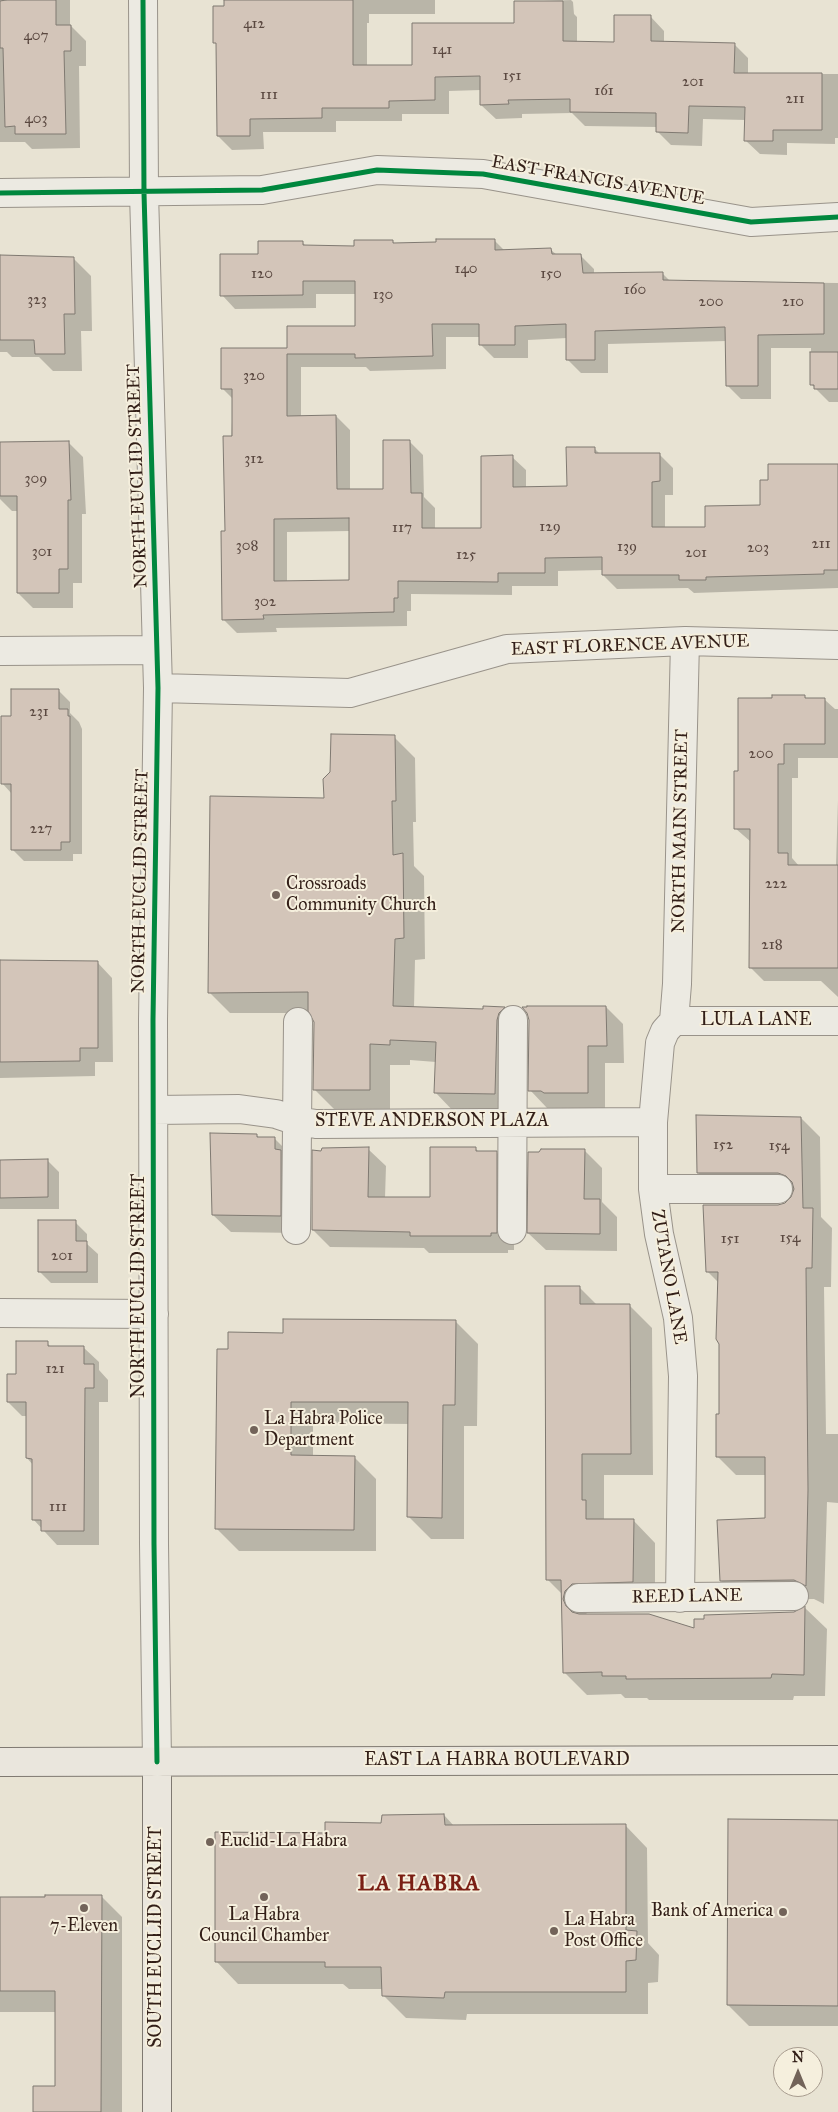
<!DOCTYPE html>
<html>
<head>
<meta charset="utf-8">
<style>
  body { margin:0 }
  #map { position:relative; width:838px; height:2112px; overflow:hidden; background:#e8e3d3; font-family:"IM FELL Great Primer",serif }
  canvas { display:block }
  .north { position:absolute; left:773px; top:2047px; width:50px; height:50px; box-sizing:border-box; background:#f5efdd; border:1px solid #a79b8e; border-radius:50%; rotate:0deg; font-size:14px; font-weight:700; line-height:20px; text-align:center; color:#321e17 }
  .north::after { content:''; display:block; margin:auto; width:18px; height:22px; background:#726359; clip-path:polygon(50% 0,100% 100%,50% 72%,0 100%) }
</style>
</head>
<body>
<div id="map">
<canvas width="838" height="2112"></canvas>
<div class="north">N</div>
</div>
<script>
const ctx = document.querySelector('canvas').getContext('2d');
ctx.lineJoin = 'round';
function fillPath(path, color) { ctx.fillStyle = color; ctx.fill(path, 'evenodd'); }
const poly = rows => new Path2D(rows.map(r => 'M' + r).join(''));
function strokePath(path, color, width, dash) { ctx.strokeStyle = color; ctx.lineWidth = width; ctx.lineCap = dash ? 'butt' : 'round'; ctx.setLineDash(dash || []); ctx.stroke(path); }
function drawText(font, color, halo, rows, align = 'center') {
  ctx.font = font + ' "IM FELL Great Primer",serif'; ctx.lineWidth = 4; ctx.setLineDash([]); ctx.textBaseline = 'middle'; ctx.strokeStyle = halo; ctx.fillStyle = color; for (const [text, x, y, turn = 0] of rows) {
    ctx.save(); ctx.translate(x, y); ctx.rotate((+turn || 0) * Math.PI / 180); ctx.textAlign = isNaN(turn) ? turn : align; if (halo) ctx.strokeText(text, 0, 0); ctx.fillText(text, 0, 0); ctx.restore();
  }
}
fillPath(poly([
  [0,0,70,0,70,25,86,41,86,66,79,66,80,148,32,149,25,142,0,142],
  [228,0,435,0,435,14,369,14,369,23,367,23,367,66,413,66,515,24,515,2,571,0,573,2,574,14,577,17,577,43,616,43,650,16,664,31,664,43,734,44,748,58,748,74,838,74,838,138,835,138,835,144,787,143,787,155,760,154,745,140,746,120,703,119,702,146,671,145,657,131,657,127,585,126,572,113,522,114,522,118,496,119,481,105,481,90,449,91,449,114,402,114,402,121,336,121,336,132,263,132,264,149,232,150,218,136,217,45,215,42],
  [494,240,505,251,551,250,557,255,580,255,594,269,594,274,662,273,670,281,838,283,838,402,829,402,811,384,811,348,771,348,771,399,741,399,727,385,727,341,608,344,608,373,581,373,567,359,567,338,528,340,528,358,494,358,481,345,480,337,446,337,446,369,370,371,366,367,301,367,301,417,336,416,350,430,350,490,384,490,409,441,423,455,424,497,435,508,435,529,482,530,512,457,526,470,526,488,568,488,594,448,600,454,659,454,673,468,673,495,665,495,665,529,706,529,761,506,838,465,838,452,838,588,694,593,688,588,617,589,603,575,603,570,558,571,558,586,512,586,512,595,411,594,411,611,407,611,407,626,276,628,277,632,237,633,223,619,233,399,222,388,288,349,356,328,356,294,316,294,316,308,235,309,222,295,259,255,303,243,306,246,355,247,392,241,395,244],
  [350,531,350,581,287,582,287,532],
  [0,257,73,258,91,276,92,331,81,331,82,371,53,371,39,357,12,357,7,352,0,352],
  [68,442,83,457,86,514,82,514,82,583,73,583,73,608,33,608,18,593,18,511,12,511,0,499,0,443],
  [58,690,70,702,70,713,79,722,82,729,82,854,73,854,73,861,24,861,12,849,12,794,2,783,12,717],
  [804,696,807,699,825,700,835,709,838,709,838,758,798,758,798,778,792,778,792,858,799,866,836,866,838,800,838,997,821,981,764,981,750,967,751,842,735,828,740,773,740,699],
  [394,737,415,758,416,822,413,822,414,866,424,876,425,959,415,960,414,1008,484,1010,484,1007,504,1008,525,1029,516,1115,456,1114,435,1092,436,1062,410,1060,410,1065,390,1065,390,1111,335,1110,314,1089,315,1022,311,1013,230,1013,209,992,325,799],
  [0,961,97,962,112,978,113,1062,95,1062,95,1076,0,1078],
  [606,1007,623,1024,624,1063,605,1063,605,1110,563,1110,560,1108,547,1108,530,1090],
  [801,1118,820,1137,821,1217,832,1228,831,1287,824,1287,826,1434,838,1434,838,1503,827,1502,824,1604,814,1599,740,1600,721,1581,766,1519,766,1475,736,1475,717,1456,720,1415,719,1283,707,1271,779,1206,786,1204,792,1198,794,1192,717,1192,698,1173],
  [256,1135,260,1138,275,1139,292,1156,298,1233,231,1232,213,1215],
  [368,1149,386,1166,385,1198,431,1198,476,1149,479,1152,496,1152,514,1170,514,1250,508,1250,508,1253,429,1253,424,1248,330,1247,313,1230],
  [585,1151,602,1168,602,1202,617,1217,617,1251,546,1250,528,1233],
  [47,1160,59,1172,59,1209,0,1209,0,1161],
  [75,1222,87,1234,87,1244,98,1254,98,1283,51,1283,39,1271],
  [579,1287,597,1305,630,1306,652,1328,653,1475,604,1475,604,1519,633,1520,655,1543,655,1604,594,1606,585,1615,695,1630,794,1613,805,1608,827,1629,825,1696,794,1696,793,1700,649,1700,647,1698,625,1698,621,1694,587,1695,565,1673,563,1595,547,1579],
  [455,1321,478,1344,477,1426,464,1426,464,1539,431,1539,409,1517,409,1424,313,1423,313,1456,354,1457,376,1479,376,1551,239,1551,217,1529,229,1351,284,1334],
  [47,1343,52,1348,84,1348,99,1362,99,1370,108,1380,108,1402,99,1402,99,1545,57,1545,33,1519,33,1465,27,1458,27,1416,22,1416,8,1402,17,1375],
  [444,1815,454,1826,625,1825,647,1848,648,1943,659,1955,658,1982,648,1983,648,2014,467,2014,466,2020,406,2018,383,1995,383,1989,349,1989,343,1984,238,1984,216,1961,327,1834],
  [838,1821,838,2026,749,2026,728,2005],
  [101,1896,122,1917,122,2112,34,2112,56,2087,56,2012,0,2012,0,1897]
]), '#0003');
const building = poly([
  [6,0,56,0,56,25,71,25,71,51,64,51,66,134,15,134,15,126,5,127,3,48,0,48,0,1,6,0],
  [224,0,353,0,353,65,412,65,412,23,514,23,514,1,563,1,563,41,614,42,614,15,651,15,651,41,735,43,734,73,822,73,822,130,773,130,773,141,744,141,745,107,689,106,688,133,656,132,656,113,570,112,570,99,508,100,509,104,480,105,480,76,435,77,435,100,389,101,389,108,322,108,322,118,250,119,250,136,217,136,216,43,213,43,213,6,224,6,224,0],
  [436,239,495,239,495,250,551,248,552,254,581,254,583,273,663,272,663,280,824,283,824,334,758,335,758,386,726,386,725,327,595,331,595,360,566,360,566,324,515,326,515,345,479,345,479,324,432,324,433,356,355,358,355,354,287,354,287,416,336,415,337,489,383,489,383,440,410,440,411,493,422,493,422,528,481,528,481,456,513,455,513,487,567,486,566,447,595,447,595,453,660,453,660,481,652,482,652,527,705,527,705,506,760,505,760,480,768,480,768,464,838,464,838,570,824,570,824,574,706,577,706,580,679,580,679,575,602,575,602,557,545,558,545,573,498,573,498,582,398,581,398,598,394,598,394,612,263,615,264,619,222,620,221,531,225,531,223,436,232,436,232,389,221,389,221,348,287,348,287,326,355,326,355,281,303,281,303,295,220,296,220,254,258,254,258,241,303,241,303,245,354,246,354,240,393,240,393,243,436,242,436,239],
  [349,518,349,580,274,581,274,519,349,518],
  [0,255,74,257,75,314,64,314,65,354,35,354,34,340,0,340,0,255],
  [810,352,838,352,838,389,814,389,814,385,810,385,810,352],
  [69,441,71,500,68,500,68,569,59,569,59,593,17,593,17,496,0,496,0,442,69,441],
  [11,689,59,689,59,709,68,709,68,716,70,716,70,842,61,842,61,850,11,850,11,784,1,784,1,716,11,716,11,689],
  [772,695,805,695,805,698,825,698,825,744,784,744,784,764,778,764,778,853,788,853,788,865,838,865,838,968,749,968,750,829,734,829,734,771,738,771,738,698,772,698,772,695],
  [331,734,395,735,396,801,392,801,393,855,403,853,404,938,395,939,393,1006,483,1009,483,1006,505,1007,499,1013,497,1020,495,1094,434,1093,436,1042,390,1040,390,1045,370,1044,370,1090,313,1090,314,1022,308,1011,308,992,208,993,210,796,324,798,323,779,330,772,331,734],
  [0,960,98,961,98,1048,80,1048,80,1061,0,1062,0,960],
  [527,1006,606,1006,607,1046,588,1046,588,1093,544,1093,541,1091,528,1091,529,1020,527,1013,522,1007,527,1007,527,1006],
  [696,1115,801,1117,803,1208,813,1208,812,1268,806,1268,808,1490,806,1586,794,1580,720,1581,717,1520,765,1518,765,1457,716,1457,716,1414,719,1414,719,1344,716,1339,718,1272,706,1272,703,1205,778,1205,785,1203,791,1197,794,1189,792,1182,786,1176,778,1173,697,1173,696,1115],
  [210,1133,257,1134,257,1137,275,1137,275,1149,281,1150,281,1216,212,1215,210,1133],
  [369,1147,368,1197,430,1197,430,1147,476,1147,476,1151,497,1151,497,1233,491,1233,491,1236,410,1236,410,1232,312,1230,312,1150,321,1151,322,1148,369,1147],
  [541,1149,585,1149,584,1199,600,1199,600,1234,527,1233,528,1152,539,1152,541,1149],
  [48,1159,48,1197,0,1198,0,1160,48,1159],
  [38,1220,76,1220,76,1241,87,1241,87,1272,38,1272,38,1220],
  [545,1286,580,1286,580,1304,630,1304,631,1454,582,1454,582,1500,586,1500,586,1519,634,1519,633,1582,572,1584,565,1591,563,1599,566,1606,572,1612,579,1614,649,1614,694,1628,694,1619,704,1619,704,1615,794,1612,805,1606,804,1675,772,1674,771,1678,626,1679,626,1676,602,1676,602,1672,563,1673,561,1580,546,1580,545,1286],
  [283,1319,456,1320,455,1405,443,1405,442,1518,407,1517,408,1402,291,1402,291,1455,355,1456,354,1530,215,1529,217,1349,228,1349,228,1332,283,1333,283,1319],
  [16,1341,48,1341,48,1346,84,1346,84,1364,94,1364,94,1388,85,1388,84,1531,41,1531,41,1520,32,1520,32,1459,26,1458,26,1402,7,1402,7,1374,16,1374,16,1341],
  [444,1814,445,1825,626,1824,626,1930,637,1931,636,1960,626,1961,626,1992,445,1992,444,1998,382,1996,381,1967,325,1967,325,1962,215,1962,215,1832,325,1833,325,1822,381,1823,382,1815,444,1814],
  [728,1819,838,1820,838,2006,727,2005,728,1819],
  [45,1895,102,1895,101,2112,33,2112,33,2086,55,2086,55,1991,0,1991,0,1897,45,1897,45,1895]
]);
fillPath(building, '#d3c5b9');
strokePath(building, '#7f7971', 1);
const minor = poly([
  [143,0,144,193,158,688,153,1019,154,1544,157,1762],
  [0,193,262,190,377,170,483,174,751,222,838,217],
  [0,651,157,650],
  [158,688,350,693,507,649,685,641,838,645],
  [674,1021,665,1031,660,1043,653,1122,653,1189,659,1234,678,1318,683,1376,680,1598],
  [674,1021,677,984,685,641],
  [674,1021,838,1021],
  [154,1110,239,1109,276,1114,297,1121,316,1124,653,1122],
  [653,1189,778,1189],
  [296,1230,298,1022],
  [512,1230,513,1020],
  [0,1313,154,1314],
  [579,1598,794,1596]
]);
const major = poly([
  [0,1762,838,1760],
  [157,2112,157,1762]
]);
strokePath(minor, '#99938a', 30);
strokePath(major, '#7f7971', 30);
strokePath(minor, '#eceae2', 28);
strokePath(major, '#eae6dd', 28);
strokePath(poly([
  [143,0,144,193,158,688,153,1019,154,1544,157,1762],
  [0,193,262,190,377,170,483,174,751,222,838,217]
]), '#00873e', 5);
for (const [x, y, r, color] of [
  [276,895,5,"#726359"],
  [254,1430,5,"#726359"],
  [210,1842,5,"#726359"],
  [264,1897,5,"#726359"],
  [84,1908,5,"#726359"],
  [783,1912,5,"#726359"],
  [554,1931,5,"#726359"]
]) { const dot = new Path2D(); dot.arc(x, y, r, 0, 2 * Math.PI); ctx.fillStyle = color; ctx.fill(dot); strokePath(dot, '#f5efdd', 2); }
drawText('15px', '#5a4840', null, [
  ["412",254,24],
  ["407",36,36],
  ["141",442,50],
  ["151",512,76],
  ["201",693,82],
  ["161",604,91],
  ["111",269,95],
  ["211",795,99],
  ["403",36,119],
  ["140",466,269],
  ["120",262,274],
  ["150",551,274],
  ["160",635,290],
  ["130",383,295],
  ["323",37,300],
  ["200",711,302],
  ["210",793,302],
  ["320",254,376],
  ["312",254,459],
  ["309",36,479],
  ["129",550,527],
  ["117",402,528],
  ["211",821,544],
  ["308",247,546],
  ["139",627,547],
  ["203",758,548],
  ["301",42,552],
  ["201",696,553],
  ["125",466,555],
  ["302",265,602],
  ["231",39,712],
  ["200",761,754],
  ["227",41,829],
  ["222",776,884],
  ["218",772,945],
  ["152",723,1145],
  ["154",779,1146],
  ["154",790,1238],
  ["151",730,1239],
  ["201",62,1256],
  ["121",55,1369],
  ["111",58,1507]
]);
drawText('18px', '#321e17', '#f5efdd', [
  ["EAST FRANCIS AVENUE",598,181,10],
  ["NORTH EUCLID STREET",138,476,-92],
  ["EAST FLORENCE AVENUE",630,646,-2],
  ["NORTH MAIN STREET",681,831,-89],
  ["NORTH EUCLID STREET",141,881,-89],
  ["LULA LANE",756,1021],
  ["STEVE ANDERSON PLAZA",432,1122],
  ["ZUTANO LANE",668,1277,80],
  ["NORTH EUCLID STREET",140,1286,-90],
  ["REED LANE",687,1597,-1],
  ["EAST LA HABRA BOULEVARD",497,1761],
  ["SOUTH EUCLID STREET",157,1937,-90]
]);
drawText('18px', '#321e17', '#f5efdd', [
  ["Crossroads",286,885],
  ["Community Church",286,906],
  ["La Habra Police",264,1420],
  ["Department",264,1441],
  ["Euclid-La Habra",220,1842],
  ["Bank of America",773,1912,"right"],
  ["La Habra",264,1916,"center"],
  ["Council Chamber",264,1937,"center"],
  ["La Habra",564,1921],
  ["Post Office",564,1942],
  ["7-Eleven",84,1927,"center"]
], 'left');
ctx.letterSpacing = '1px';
drawText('bold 22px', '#7a1f14', '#f5efdd', [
  ["LA HABRA",419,1885]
]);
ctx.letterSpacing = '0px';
</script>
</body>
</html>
